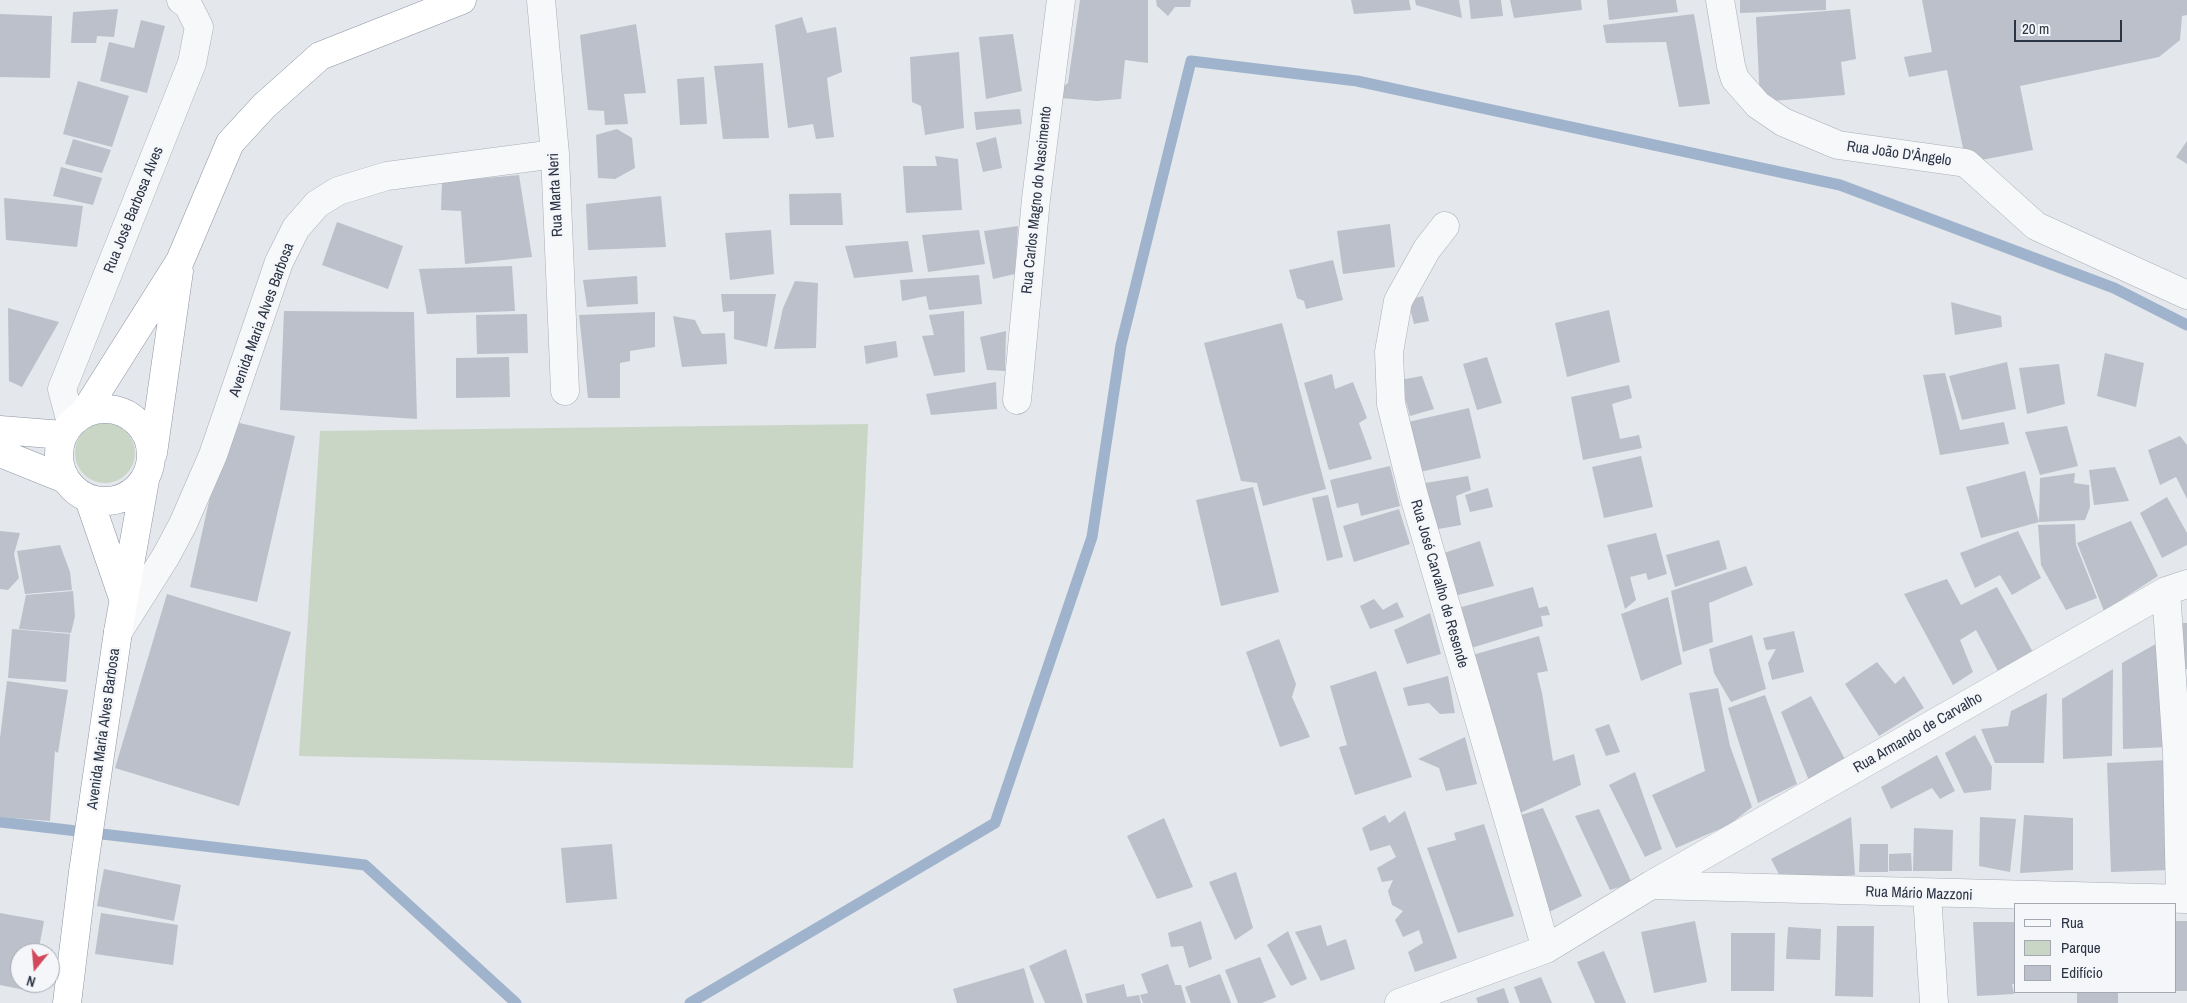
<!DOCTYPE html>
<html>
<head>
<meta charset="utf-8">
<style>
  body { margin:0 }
  #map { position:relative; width:2187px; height:1003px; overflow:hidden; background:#e4e7ec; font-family:"Archivo Narrow",sans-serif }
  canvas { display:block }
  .legend { position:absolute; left:2014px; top:903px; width:162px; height:90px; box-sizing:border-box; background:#f4f6f9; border:1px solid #a4a8b1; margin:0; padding:6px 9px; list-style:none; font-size:15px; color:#2b3445 }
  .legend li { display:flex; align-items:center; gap:10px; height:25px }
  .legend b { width:25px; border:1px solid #a4a8b1 }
  .north { position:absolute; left:10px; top:943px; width:50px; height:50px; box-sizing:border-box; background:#f4f6f9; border:1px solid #a4a8b1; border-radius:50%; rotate:197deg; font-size:14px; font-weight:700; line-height:20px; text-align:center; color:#2b3445 }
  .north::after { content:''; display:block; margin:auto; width:18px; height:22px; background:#d1495b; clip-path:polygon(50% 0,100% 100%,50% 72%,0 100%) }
  .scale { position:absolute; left:2014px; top:20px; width:108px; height:22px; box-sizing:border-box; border:2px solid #2b3445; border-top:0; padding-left:6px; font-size:15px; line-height:18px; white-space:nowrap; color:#2b3445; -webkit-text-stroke:4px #f4f6f9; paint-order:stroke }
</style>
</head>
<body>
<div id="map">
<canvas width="2187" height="1003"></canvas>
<ul class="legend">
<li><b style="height:6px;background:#f7f8fa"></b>Rua</li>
<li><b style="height:14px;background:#c9d6c5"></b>Parque</li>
<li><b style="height:14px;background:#bbc0ca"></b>Edifício</li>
</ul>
<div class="north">N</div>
<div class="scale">20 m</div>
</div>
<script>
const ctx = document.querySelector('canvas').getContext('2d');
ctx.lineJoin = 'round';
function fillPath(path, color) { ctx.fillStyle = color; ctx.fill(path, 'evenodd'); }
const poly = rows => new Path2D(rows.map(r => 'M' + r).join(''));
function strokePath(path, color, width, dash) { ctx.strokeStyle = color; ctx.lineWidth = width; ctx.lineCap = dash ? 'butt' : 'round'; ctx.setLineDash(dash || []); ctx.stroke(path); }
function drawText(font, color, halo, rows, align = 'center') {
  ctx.font = font + ' "Archivo Narrow",sans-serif'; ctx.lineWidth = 4.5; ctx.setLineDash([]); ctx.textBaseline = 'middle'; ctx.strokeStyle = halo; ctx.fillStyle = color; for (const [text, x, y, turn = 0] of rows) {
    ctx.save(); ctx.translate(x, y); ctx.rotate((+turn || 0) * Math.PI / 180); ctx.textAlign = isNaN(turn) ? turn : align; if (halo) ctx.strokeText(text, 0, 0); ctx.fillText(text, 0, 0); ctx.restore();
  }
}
fillPath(poly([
  '75 453a30 30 0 1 1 60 0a30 30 0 1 1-60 0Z',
  [868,424,853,768,299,756,320,431]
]), '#c9d6c5');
strokePath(poly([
  [0,822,365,865,516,1003],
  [690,1003,995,823,1092,537,1121,345,1191,61,1357,81,1840,185,2114,288,2187,325]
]), '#9fb4cc', 11);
fillPath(poly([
  [1080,0,1148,0,1148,63,1125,60,1121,99,1097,101,1048,97,1068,83],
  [1156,0,1191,0,1190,7,1175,7,1168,16,1157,6],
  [1351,0,1409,0,1411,10,1354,14],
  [1415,0,1459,0,1462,18,1416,5],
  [1469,0,1501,0,1503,16,1471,19],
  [1510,0,1581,0,1582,10,1514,18],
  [1607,0,1676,0,1678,12,1609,20],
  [1740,0,1826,0,1826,10,1740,13],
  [1922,0,2187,0,2187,15,2182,16,2180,40,2159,57,2020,86,2033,150,1966,163,1947,70,1909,77,1904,57,1932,52],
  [118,9,114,37,97,36,96,43,71,43,73,12],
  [1850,9,1856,59,1841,62,1845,95,1760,102,1756,17],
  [0,14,52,16,50,78,0,77],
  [1694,14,1710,104,1679,107,1666,42,1606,43,1603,25],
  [802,17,807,33,836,27,842,72,827,78,834,137,816,139,813,124,788,128,775,25],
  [141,20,165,26,147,93,100,81,109,42,134,48],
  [636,24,646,93,624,94,628,124,605,125,604,111,588,110,580,35],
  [1013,34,1022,91,986,99,979,37],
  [959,52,964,128,925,135,921,106,912,102,910,57],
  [763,63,769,138,723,139,714,66],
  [704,77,707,124,680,125,677,79],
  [78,81,129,96,112,147,63,134],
  [1020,109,1022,124,976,130,974,112],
  [617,129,632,138,635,168,615,179,598,178,596,135],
  [996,137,1002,168,983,172,976,143],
  [73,139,111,150,102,173,65,164],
  [2187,141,2187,164,2176,157],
  [935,156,958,159,962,210,906,213,903,166,937,166],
  [61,167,102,178,93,205,53,196],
  [519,175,532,257,465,264,461,211,441,210,442,182],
  [841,193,843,225,790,225,789,194],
  [661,196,666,247,588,250,586,204],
  [4,198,83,206,77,247,6,240],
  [337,222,403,246,388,289,322,265],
  [1390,224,1395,267,1343,274,1337,231],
  [1018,226,1015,274,993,279,984,231],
  [771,230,774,274,730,280,725,233],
  [979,230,985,264,928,272,922,235],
  [908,241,913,272,854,278,845,246],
  [1333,260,1343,300,1306,309,1304,301,1297,298,1289,270],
  [512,266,515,311,427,314,419,269],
  [979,275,982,304,929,310,926,296,902,301,900,280],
  [637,276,638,304,587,307,583,280],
  [795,281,818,283,816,348,774,349,783,308],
  [721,294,776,294,767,347,734,339,734,311,723,312],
  [1423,296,1429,321,1414,324,1408,300],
  [1951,302,2001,316,2002,327,1955,335],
  [8,308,59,322,22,387,9,381],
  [1609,310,1620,362,1567,377,1555,323],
  [284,311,414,312,417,419,280,410],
  [964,311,965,372,934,376,922,336,934,335,929,315],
  [655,312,655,347,630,351,630,361,620,363,620,398,588,398,579,315],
  [527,314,528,353,477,354,476,315],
  [673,316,695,320,702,334,725,333,727,364,682,367],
  [1282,323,1326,489,1263,506,1257,483,1241,481,1204,343],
  [1006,331,1005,371,987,370,980,337],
  [896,341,898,357,866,364,864,346],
  [2105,353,2144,363,2136,407,2097,396],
  [509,357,510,397,456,398,456,358],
  [1487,357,1502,403,1477,410,1463,364],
  [2007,362,2016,409,1962,420,1949,376],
  [2059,364,2065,404,2027,414,2019,368],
  [1945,373,1960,430,2004,422,2009,444,1940,455,1923,375],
  [1332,374,1335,389,1353,382,1367,418,1359,423,1372,459,1329,470,1304,383],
  [1422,376,1434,409,1410,416,1400,380],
  [996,382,997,409,931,415,926,394],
  [1629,385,1632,398,1612,404,1620,439,1639,435,1642,448,1583,460,1571,397],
  [1469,408,1481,458,1420,472,1408,422],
  [227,420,295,436,257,602,190,587],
  [2067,426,2078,466,2040,475,2025,432],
  [2180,436,2187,445,2187,499,2176,477,2160,485,2148,450],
  [1641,456,1653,507,1604,518,1592,467],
  [1390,466,1400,506,1361,516,1358,503,1337,508,1330,480],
  [2115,467,2129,501,2094,505,2089,470],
  [2025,471,2039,522,2040,478,2075,473,2074,483,2089,485,2090,507,2085,520,2039,522,1981,538,1966,487],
  [1468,476,1471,490,1456,496,1461,525,1427,531,1419,484],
  [1253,487,1279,592,1221,606,1196,500],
  [1488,488,1493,507,1470,512,1465,495],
  [1328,495,1343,557,1327,561,1312,498],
  [2167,497,2187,533,2187,545,2162,558,2140,513],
  [1399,509,1410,544,1354,562,1343,526],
  [2131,521,2158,576,2104,611,2077,543],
  [2075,524,2076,545,2097,598,2066,610,2041,565,2038,525],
  [0,531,20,533,14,554,19,578,8,590,0,589],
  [2018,531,2041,578,2012,595,2000,575,1975,588,1960,553],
  [1656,533,1667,574,1648,580,1646,573,1630,577,1636,600,1625,609,1607,545],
  [1719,540,1727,569,1675,587,1666,555],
  [1480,541,1494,586,1454,596,1441,554],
  [60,545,70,572,72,590,25,594,17,551],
  [1746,566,1753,585,1709,603,1713,642,1683,652,1671,591],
  [1947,579,1961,605,1997,587,2034,654,1999,673,1976,630,1960,640,1973,672,1953,685,1904,594],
  [1533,587,1539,608,1547,606,1550,615,1541,616,1543,626,1468,649,1458,608],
  [73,591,75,616,71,633,19,629,26,595],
  [167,594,291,632,239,806,115,768],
  [1668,597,1682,664,1641,681,1621,614],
  [1374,599,1383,610,1397,602,1404,617,1370,629,1360,606],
  [1430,613,1441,654,1407,664,1394,630],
  [2173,623,2187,623,2187,669,2176,670],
  [12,629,70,634,66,682,8,678],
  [1794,631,1804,672,1772,680,1768,663,1776,649,1766,650,1763,638],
  [1752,635,1766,689,1731,702,1714,673,1709,649],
  [1539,636,1548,671,1537,673,1542,693,1553,761,1574,754,1581,785,1516,815,1469,656],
  [1279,639,1296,684,1292,697,1310,737,1280,747,1246,652],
  [2161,641,2169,747,2123,749,2122,663],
  [1877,662,1895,684,1904,676,1924,708,1879,736,1845,684],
  [2113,669,2112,756,2063,759,2062,699],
  [1376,671,1412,777,1355,795,1339,747,1347,745,1330,686],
  [1448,676,1455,713,1440,714,1429,703,1408,706,1403,688],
  [7,681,68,690,58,753,55,751,50,821,0,817,0,738],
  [1718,688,1730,746,1752,807,1729,825,1676,848,1652,795,1705,771,1689,693],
  [2047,693,2044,763,1995,763,1981,729,2008,726,2011,711],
  [1765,695,1797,784,1758,803,1728,708],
  [1811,696,1847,763,1810,783,1781,712],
  [1609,724,1620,752,1606,756,1595,729],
  [1975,735,1992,767,1991,790,1964,793,1945,753],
  [1465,737,1477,784,1446,791,1439,768,1418,759],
  [1937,755,1955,791,1940,799,1932,788,1891,809,1881,787],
  [2168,760,2170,870,2111,872,2107,763],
  [1635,772,1662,849,1645,857,1609,785],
  [1543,808,1582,896,1545,914,1515,817],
  [1599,809,1632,883,1610,890,1575,816],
  [1405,811,1457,958,1415,972,1408,952,1423,943,1419,930,1403,937,1395,920,1403,911,1392,905,1388,891,1393,880,1382,882,1377,868,1396,857,1390,845,1370,851,1362,828,1385,815,1389,823],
  [2024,815,2073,818,2073,870,2020,873],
  [1851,817,1855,875,1782,880,1771,859],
  [1980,817,2016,819,2010,872,1979,866],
  [1164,818,1193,887,1157,899,1127,836],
  [1484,824,1514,916,1458,933,1427,848,1456,840,1454,833],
  [1914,828,1953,830,1952,871,1913,871],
  [612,844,617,899,566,903,561,848],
  [1860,844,1888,844,1888,872,1859,872],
  [1911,853,1912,871,1889,871,1889,854],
  [104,869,181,885,174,921,97,906],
  [1236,872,1253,928,1235,940,1209,882],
  [0,913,44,921,38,953,20,953,20,983,32,983,30,991,0,985],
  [101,913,178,925,173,965,95,954],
  [1201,921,1212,959,1189,968,1183,946,1171,947,1168,933],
  [1695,921,1707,982,1654,993,1641,932],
  [2176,921,2187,921,2187,991,2176,991],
  [1973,922,2016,922,2016,984,2012,984,2014,994,1977,996],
  [1321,925,1327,946,1346,939,1355,969,1321,981,1295,932],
  [1837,926,1874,926,1873,997,1835,996],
  [1788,927,1821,929,1820,960,1786,959],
  [1288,931,1307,979,1291,986,1267,945],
  [1731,933,1775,933,1774,991,1731,991],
  [1066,949,1083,1003,1045,1003,1029,966],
  [1604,951,1626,1003,1595,1003,1577,962],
  [1260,957,1276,997,1262,1003,1238,1003,1225,970],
  [1168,964,1175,985,1181,985,1186,1003,1143,1003,1140,995,1148,993,1141,974],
  [1024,968,1034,1003,957,1003,953,989],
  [1220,974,1231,1003,1191,1003,1185,987],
  [1541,977,1552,1003,1520,1003,1514,987],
  [1124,984,1127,997,1139,995,1141,1003,1087,1003,1085,994],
  [1504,988,1509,1003,1478,1003,1476,998],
  [2077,992,2118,992,2118,1003,2077,1003]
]), '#bbc0ca');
const minor = poly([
  [541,0,555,154,565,391],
  [1720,0,1731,66,1735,79,1758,105,1783,122,1838,145,1966,163,2036,226,2187,295],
  [1445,226,1427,249,1398,301,1389,352,1391,404,1414,496,1546,949],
  [1017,400,1036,199,1061,0],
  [71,423,62,389,192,63,199,27,188,5,181,0],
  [2166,591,2177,752,2180,899],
  [118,632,166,556,183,524,213,455,279,262,296,228,317,204,338,191,387,176,555,154],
  [1651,885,2187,899],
  [1927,894,1934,1003],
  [1399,1003,1546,949,1651,885,2166,591,2187,584]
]);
const highway = poly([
  '59 455a46 46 0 1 1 92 0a46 46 0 1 1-92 0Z',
  [84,413,180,261,230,143,264,106,320,56,462,0],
  [0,430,63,435],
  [0,453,65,479],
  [153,453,179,271],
  [89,499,123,598],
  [67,1003,83,872,118,632,145,480]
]);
strokePath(minor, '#a9aeb7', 29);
strokePath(highway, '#8b94a3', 29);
strokePath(minor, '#f7f8fa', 28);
strokePath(highway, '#fff', 28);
drawText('15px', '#2b3445', '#f4f6f9', [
  ["Rua João D'Ângelo",1899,154,8],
  ["Rua Marta Neri",556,195,-93],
  ["Rua Carlos Magno do Nascimento",1037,200,-84],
  ["Rua José Barbosa Alves",134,210,-68],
  ["Avenida Maria Alves Barbosa",262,320,-70],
  ["Rua José Carvalho de Resende",1439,584,74],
  ["Avenida Maria Alves Barbosa",104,729,-82],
  ["Rua Armando de Carvalho",1918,733,-30],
  ["Rua Mário Mazzoni",1919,894,2]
]);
</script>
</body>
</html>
